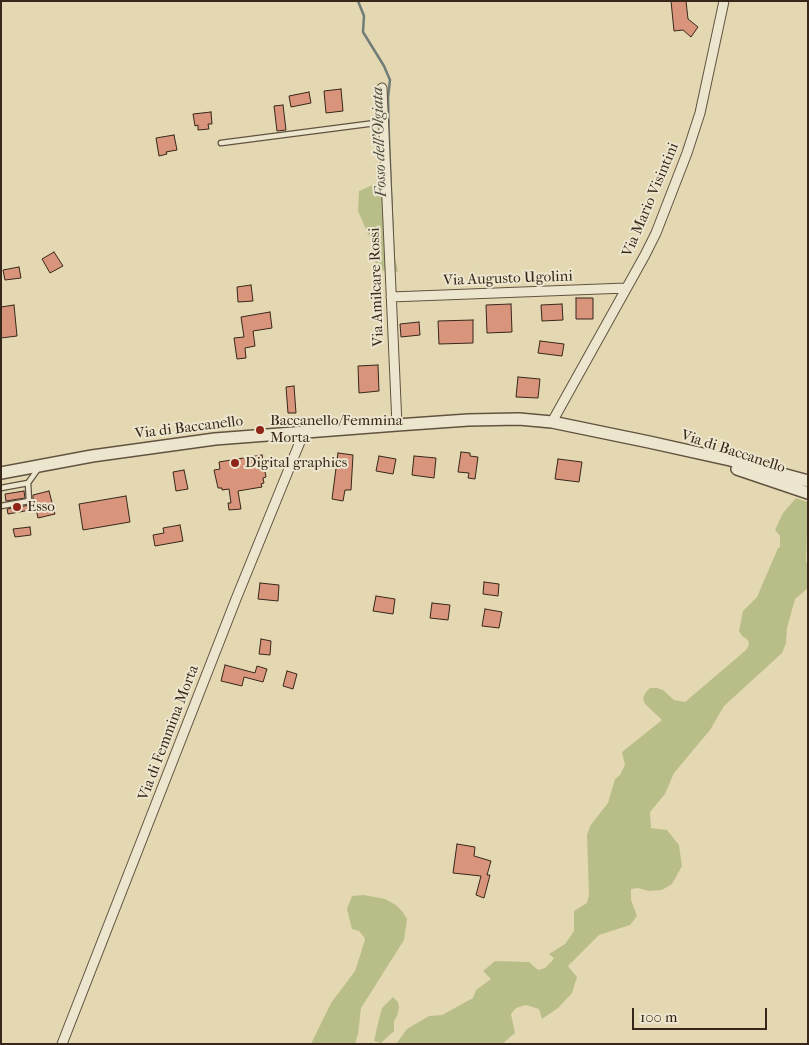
<!DOCTYPE html>
<html>
<head>
<meta charset="utf-8">
<style>
  body { margin:0 }
  #map { position:relative; width:809px; height:1045px; overflow:hidden; background:#e4d8b3; font-family:"IM FELL French Canon",serif }
  canvas { display:block }
  .frame { position:absolute; inset:0; border:2px solid #37271a; pointer-events:none }
  .scale { position:absolute; left:632px; top:1008px; width:135px; height:22px; box-sizing:border-box; border:2px solid #37271a; border-top:0; padding-left:6px; font-size:15px; line-height:18px; white-space:nowrap; color:#37271a; -webkit-text-stroke:4px #ede6ce; paint-order:stroke }
</style>
</head>
<body>
<div id="map">
<canvas width="809" height="1045"></canvas>
<div class="frame"></div>
<div class="scale">100 m</div>
</div>
<script>
const ctx = document.querySelector('canvas').getContext('2d');
ctx.lineJoin = 'round';
function fillPath(path, color) { ctx.fillStyle = color; ctx.fill(path, 'evenodd'); }
const poly = rows => new Path2D(rows.map(r => 'M' + r).join(''));
function strokePath(path, color, width, dash) { ctx.strokeStyle = color; ctx.lineWidth = width; ctx.lineCap = dash ? 'butt' : 'round'; ctx.setLineDash(dash || []); ctx.stroke(path); }
function drawText(font, color, halo, rows, align = 'center') {
  ctx.font = font + ' "IM FELL French Canon",serif'; ctx.lineWidth = 4; ctx.setLineDash([]); ctx.textBaseline = 'middle'; ctx.strokeStyle = halo; ctx.fillStyle = color; for (const [text, x, y, turn = 0] of rows) {
    ctx.save(); ctx.translate(x, y); ctx.rotate((+turn || 0) * Math.PI / 180); ctx.textAlign = isNaN(turn) ? turn : align; if (halo) ctx.strokeText(text, 0, 0); ctx.fillText(text, 0, 0); ctx.restore();
  }
}
fillPath(poly([
  [377,183,389,192,392,206,389,228,398,272,378,270,371,251,377,247,368,234,358,211,359,191],
  [796,498,808,502,806,562,808,563,808,588,795,599,787,628,786,643,782,653,724,706,710,730,674,773,665,794,650,812,651,828,667,830,679,845,682,866,672,884,662,890,649,891,638,888,631,889,631,900,637,916,630,925,599,935,568,966,577,977,572,993,558,1008,542,1019,539,1009,526,1005,516,1008,511,1014,515,1033,502,1044,396,1044,407,1029,429,1016,442,1015,473,998,476,990,491,979,483,971,495,961,529,962,538,970,545,968,552,961,554,958,549,954,565,944,574,931,574,911,587,903,589,894,587,835,590,826,608,803,615,779,620,775,625,765,622,752,662,720,645,704,643,698,646,692,650,688,657,688,663,690,674,700,685,702,746,650,749,645,748,640,742,636,739,631,743,611,757,597,778,548,780,547,780,536,775,530,783,513],
  [364,895,385,899,396,905,402,911,407,919,404,940,361,1008,358,1034,355,1044,311,1044,331,1003,355,971,365,940,364,937,359,931,352,929,347,909,352,896],
  [393,997,398,1002,399,1008,397,1016,394,1021,394,1031,381,1043,374,1041,379,1019,382,1008]
]), '#b9be89');
strokePath(poly([
  [358,1,364,16,363,32,384,66,390,80,388,98,389,138,394,269]
]), '#717e78', 2.5);
const building = poly([
  [671,1,686,1,688,19,698,27,691,37,683,30,674,31,671,1],
  [341,89,343,111,326,113,324,91,341,89],
  [309,92,311,103,291,107,289,96,309,92],
  [283,105,286,130,277,131,274,106,283,105],
  [211,112,212,124,208,124,209,129,198,130,198,125,195,126,193,114,211,112],
  [174,135,177,150,166,152,167,154,159,156,156,138,174,135],
  [54,252,63,266,50,273,42,259,54,252],
  [19,267,21,278,5,280,3,270,19,267],
  [251,285,253,301,238,302,237,287,251,285],
  [576,298,593,298,593,319,576,319,576,298],
  [511,304,512,332,487,333,486,305,511,304],
  [562,304,563,320,542,321,541,305,562,304],
  [14,305,17,336,1,338,1,307,14,305],
  [270,312,272,328,253,331,255,346,245,348,246,358,237,359,234,338,244,337,241,317,270,312],
  [473,320,473,343,439,344,438,321,473,320],
  [419,322,420,335,401,337,400,324,419,322],
  [540,341,564,344,562,356,538,353,540,341],
  [378,365,379,391,359,393,358,366,378,365],
  [518,377,540,379,538,398,516,397,518,377],
  [294,386,296,413,288,413,286,387,294,386],
  [461,452,470,453,470,456,478,457,475,479,468,478,469,473,458,472,461,452],
  [338,453,353,455,351,490,345,490,343,501,332,499,338,453],
  [262,455,266,477,263,478,264,483,261,484,262,487,238,491,241,509,229,510,228,503,231,503,229,489,222,490,222,488,218,488,214,470,220,469,219,462,262,455],
  [379,456,396,459,393,474,376,471,379,456],
  [414,456,436,458,434,478,412,475,414,456],
  [558,459,582,462,579,482,555,479,558,459],
  [184,470,188,489,176,491,173,472,184,470],
  [24,491,25,498,6,501,5,494,24,491],
  [49,491,55,514,38,518,36,509,8,514,7,509,30,505,33,502,33,495,49,491],
  [126,496,130,522,83,530,79,504,126,496],
  [180,525,183,541,155,546,153,535,164,533,163,528,180,525],
  [30,527,31,535,15,537,13,529,30,527],
  [484,582,499,584,498,596,483,594,484,582],
  [260,583,279,585,278,601,258,599,260,583],
  [376,596,395,599,393,614,373,611,376,596],
  [432,603,450,605,448,620,430,618,432,603],
  [485,609,502,612,499,628,482,626,485,609],
  [261,639,271,641,270,655,259,654,261,639],
  [225,665,255,673,257,666,267,669,263,682,244,677,242,686,221,681,225,665],
  [287,671,297,674,293,689,283,686,287,671],
  [457,844,475,847,474,856,491,861,487,875,490,875,484,898,476,895,481,876,453,873,457,844]
]);
fillPath(building, '#d9947c');
strokePath(building, '#37271a', 1);
const service = poly([
  [221,143,383,122],
  [1,488,28,483],
  [1,506,29,501,28,483,38,469]
]);
const minor = poly([
  [382,88,397,425],
  [391,297,626,288],
  [552,422,645,255,656,233,687,153,700,113,724,1],
  [62,1044,236,599,304,432]
]);
const tertiary = poly([
  [737,469,808,493],
  [1,473,92,456,215,439,397,425,468,420,519,419,552,422,649,442,730,460,808,481]
]);
strokePath(service, '#625340', 7);
strokePath(minor, '#625340', 11);
strokePath(tertiary, '#625340', 14);
strokePath(service, '#ede6ce', 4.5);
strokePath(minor, '#ede6ce', 9);
strokePath(tertiary, '#ede6ce', 11);
for (const [x, y, r, color] of [
  [260,430,5,"#8f2418"],
  [235,463,5,"#8f2418"],
  [17,507,5,"#8f2418"]
]) { const dot = new Path2D(); dot.arc(x, y, r, 0, 2 * Math.PI); ctx.fillStyle = color; ctx.fill(dot); strokePath(dot, '#ede6ce', 2); }
drawText('15px', '#37271a', '#ede6ce', [
  ["Via Mario Visintini",651,200,-67],
  ["Via Augusto Ugolini",508,279,-2],
  ["Via Amilcare Rossi",377,287,-92],
  ["Via di Baccanello",189,428,-7],
  ["Via di Baccanello",733,452,18],
  ["Via di Femmina Morta",169,733,-69]
]);
drawText('15px', '#37271a', '#ede6ce', [
  ["Baccanello/Femmina",270,421],
  ["Morta",270,438],
  ["Digital graphics",245,463],
  ["Esso",27,507]
], 'left');
drawText('italic 16px', '#4f4b41', '#ede6ce', [
  ["Fosso dell'Olgiata",380,142,-92]
]);
</script>
</body>
</html>
